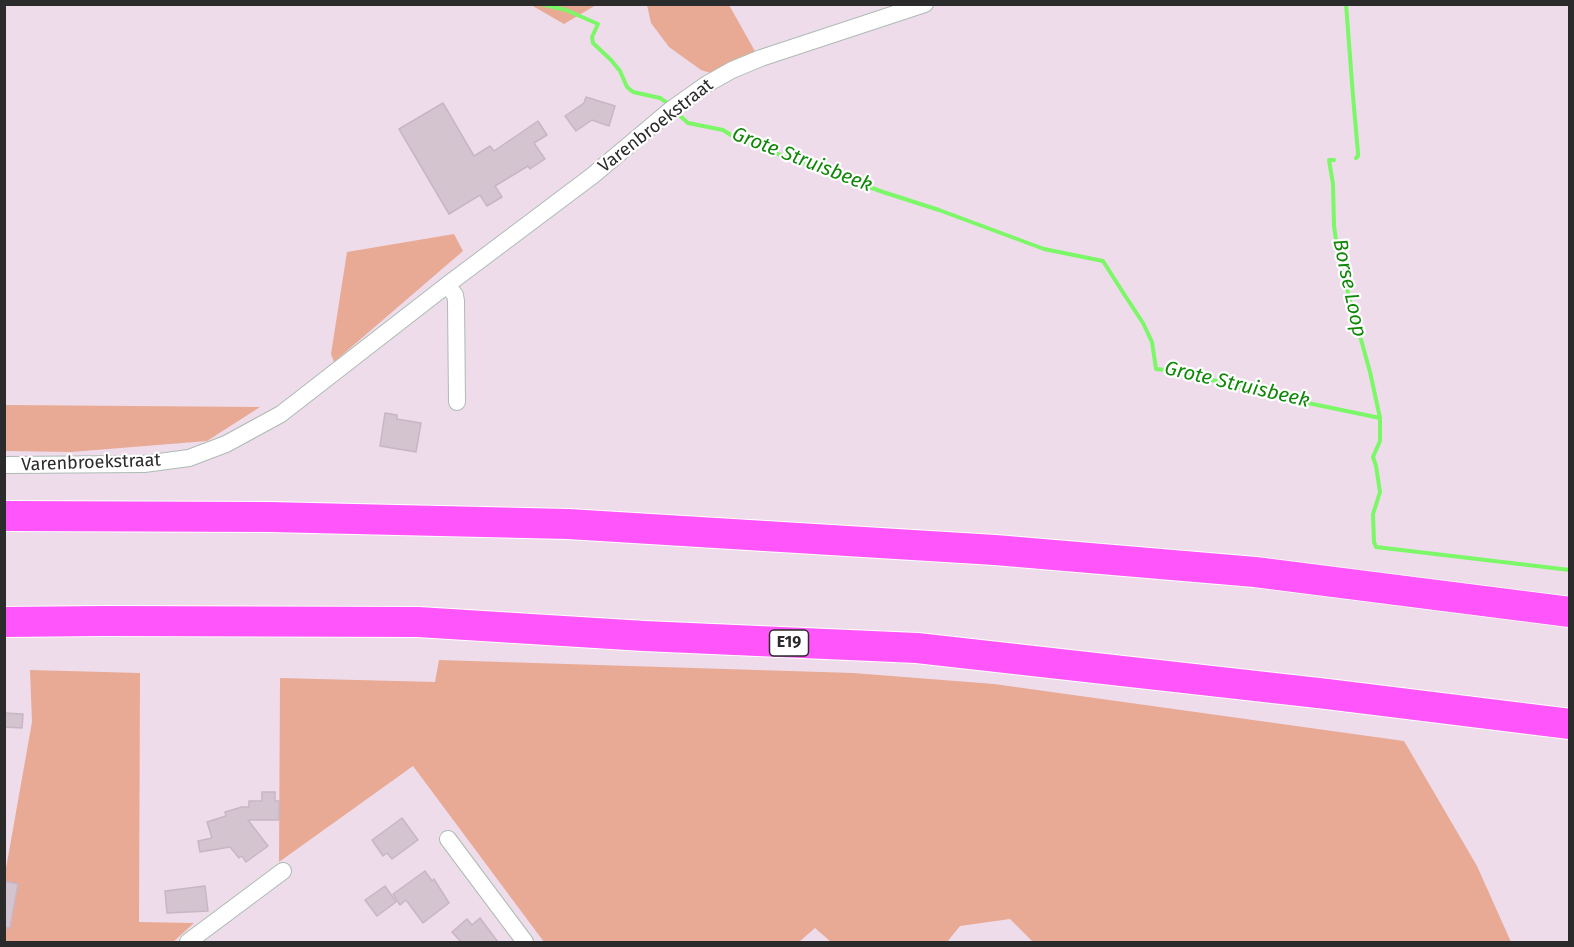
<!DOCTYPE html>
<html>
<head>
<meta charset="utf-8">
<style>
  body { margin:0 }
  #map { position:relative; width:1574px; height:947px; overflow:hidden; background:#eedceb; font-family:"Fira Sans",sans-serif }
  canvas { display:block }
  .frame { position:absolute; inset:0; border:6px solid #2b2b2b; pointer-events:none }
</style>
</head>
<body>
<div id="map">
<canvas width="1574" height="947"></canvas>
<div class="frame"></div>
</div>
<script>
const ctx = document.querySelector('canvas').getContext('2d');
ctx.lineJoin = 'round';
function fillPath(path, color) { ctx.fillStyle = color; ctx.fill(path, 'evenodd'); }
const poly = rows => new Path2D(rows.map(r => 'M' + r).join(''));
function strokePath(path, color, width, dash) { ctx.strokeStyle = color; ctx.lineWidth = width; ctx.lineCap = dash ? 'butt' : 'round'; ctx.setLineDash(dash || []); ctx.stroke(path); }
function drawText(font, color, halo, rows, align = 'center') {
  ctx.font = font + ' "Fira Sans",sans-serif'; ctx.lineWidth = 4.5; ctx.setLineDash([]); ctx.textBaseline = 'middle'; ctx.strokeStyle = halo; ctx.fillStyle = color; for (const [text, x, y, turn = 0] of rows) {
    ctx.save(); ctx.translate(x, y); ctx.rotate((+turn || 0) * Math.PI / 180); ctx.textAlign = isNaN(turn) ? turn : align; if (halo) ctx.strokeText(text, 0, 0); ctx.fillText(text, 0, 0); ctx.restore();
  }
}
fillPath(poly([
  [531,5,596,5,564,24],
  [647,5,729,5,756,53,714,74,701,70,669,47,651,23],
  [454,234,463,251,334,362,331,354,347,252],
  [5,405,260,407,207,441,71,452,5,451],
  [439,660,853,673,994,684,1404,741,1477,866,1511,942,1033,942,1010,919,960,926,947,942,831,942,815,928,799,942,544,942,413,766,279,862,280,678,435,682],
  [30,670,140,673,139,922,194,923,173,942,5,942,5,874,32,722]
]), '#e8aa94');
strokePath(poly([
  [541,4,566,10,598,24,592,37,593,43,611,60,620,71,627,87,633,92,660,98,669,104],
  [1346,4,1353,96,1358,153,1358,156,1356,158],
  [678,114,688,123,723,130,734,137,764,149,883,192,939,210,1044,249,1103,261,1124,294,1143,323,1152,342,1156,369,1177,371,1279,397,1380,418,1380,441,1373,457,1376,466,1380,492,1373,514,1374,542,1376,547,1570,570],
  [1334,160,1329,160,1333,184,1334,226,1339,260,1370,372,1380,418]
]), '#7bf767', 4);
const building = poly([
  [586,97,615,106,609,126,592,120,576,131,565,116,584,103,586,97],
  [443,103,474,156,490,146,494,151,538,121,547,135,534,143,545,159,530,169,528,166,495,186,502,197,487,206,480,195,449,214,399,129,443,103],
  [385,413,397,415,397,419,421,423,416,452,380,446,385,413],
  [4,713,23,714,22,728,4,727,4,713],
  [262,792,275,792,275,801,279,801,279,820,248,820,268,846,246,862,242,856,239,858,230,847,200,852,198,841,212,838,207,822,226,816,225,812,242,807,249,807,249,801,262,801,262,792],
  [402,818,418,840,392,859,387,853,383,856,372,840,402,818],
  [425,871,432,881,434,879,449,903,423,923,406,900,400,905,393,894,425,871],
  [4,881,18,884,10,928,4,927,4,881],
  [205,886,208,911,167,913,165,891,205,886],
  [385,886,396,902,377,916,365,900,385,886],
  [480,918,498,942,461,942,452,932,467,919,472,925,480,918]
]);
fillPath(building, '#d3c4d0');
strokePath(building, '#c9b5c4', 1.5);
const street = poly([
  [447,285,455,295,456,301,457,402],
  [4,465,144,464,189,458,226,444,281,414,447,285,592,176,673,108,707,84,732,70,761,58,925,4],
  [448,839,525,942],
  [188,942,283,871]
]);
const highway = poly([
  [4,516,269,517,568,524,995,550,1255,572,1570,612],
  [4,622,104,621,418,622,644,636,917,648,1327,694,1570,724]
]);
strokePath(street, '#acbbb3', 18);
strokePath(highway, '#fff', 32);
strokePath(street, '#fff', 16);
strokePath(highway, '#ff55fa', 30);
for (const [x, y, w] of [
  [789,643,39]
]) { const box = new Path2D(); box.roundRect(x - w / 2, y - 13, w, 26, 4.5); ctx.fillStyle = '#fff'; ctx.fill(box); strokePath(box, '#2b2b2b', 1.5); }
drawText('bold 16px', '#2b2b2b', null, [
  ["E19",789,643]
]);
drawText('18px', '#2b2b2b', '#fff', [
  ["Varenbroekstraat",656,126,-38],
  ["Varenbroekstraat",91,463,-2]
]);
drawText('italic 20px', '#0f8707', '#fff', [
  ["Grote Struisbeek",802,160,21],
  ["Borse Loop",1349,288,78],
  ["Grote Struisbeek",1237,385,13]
]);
</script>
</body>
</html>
